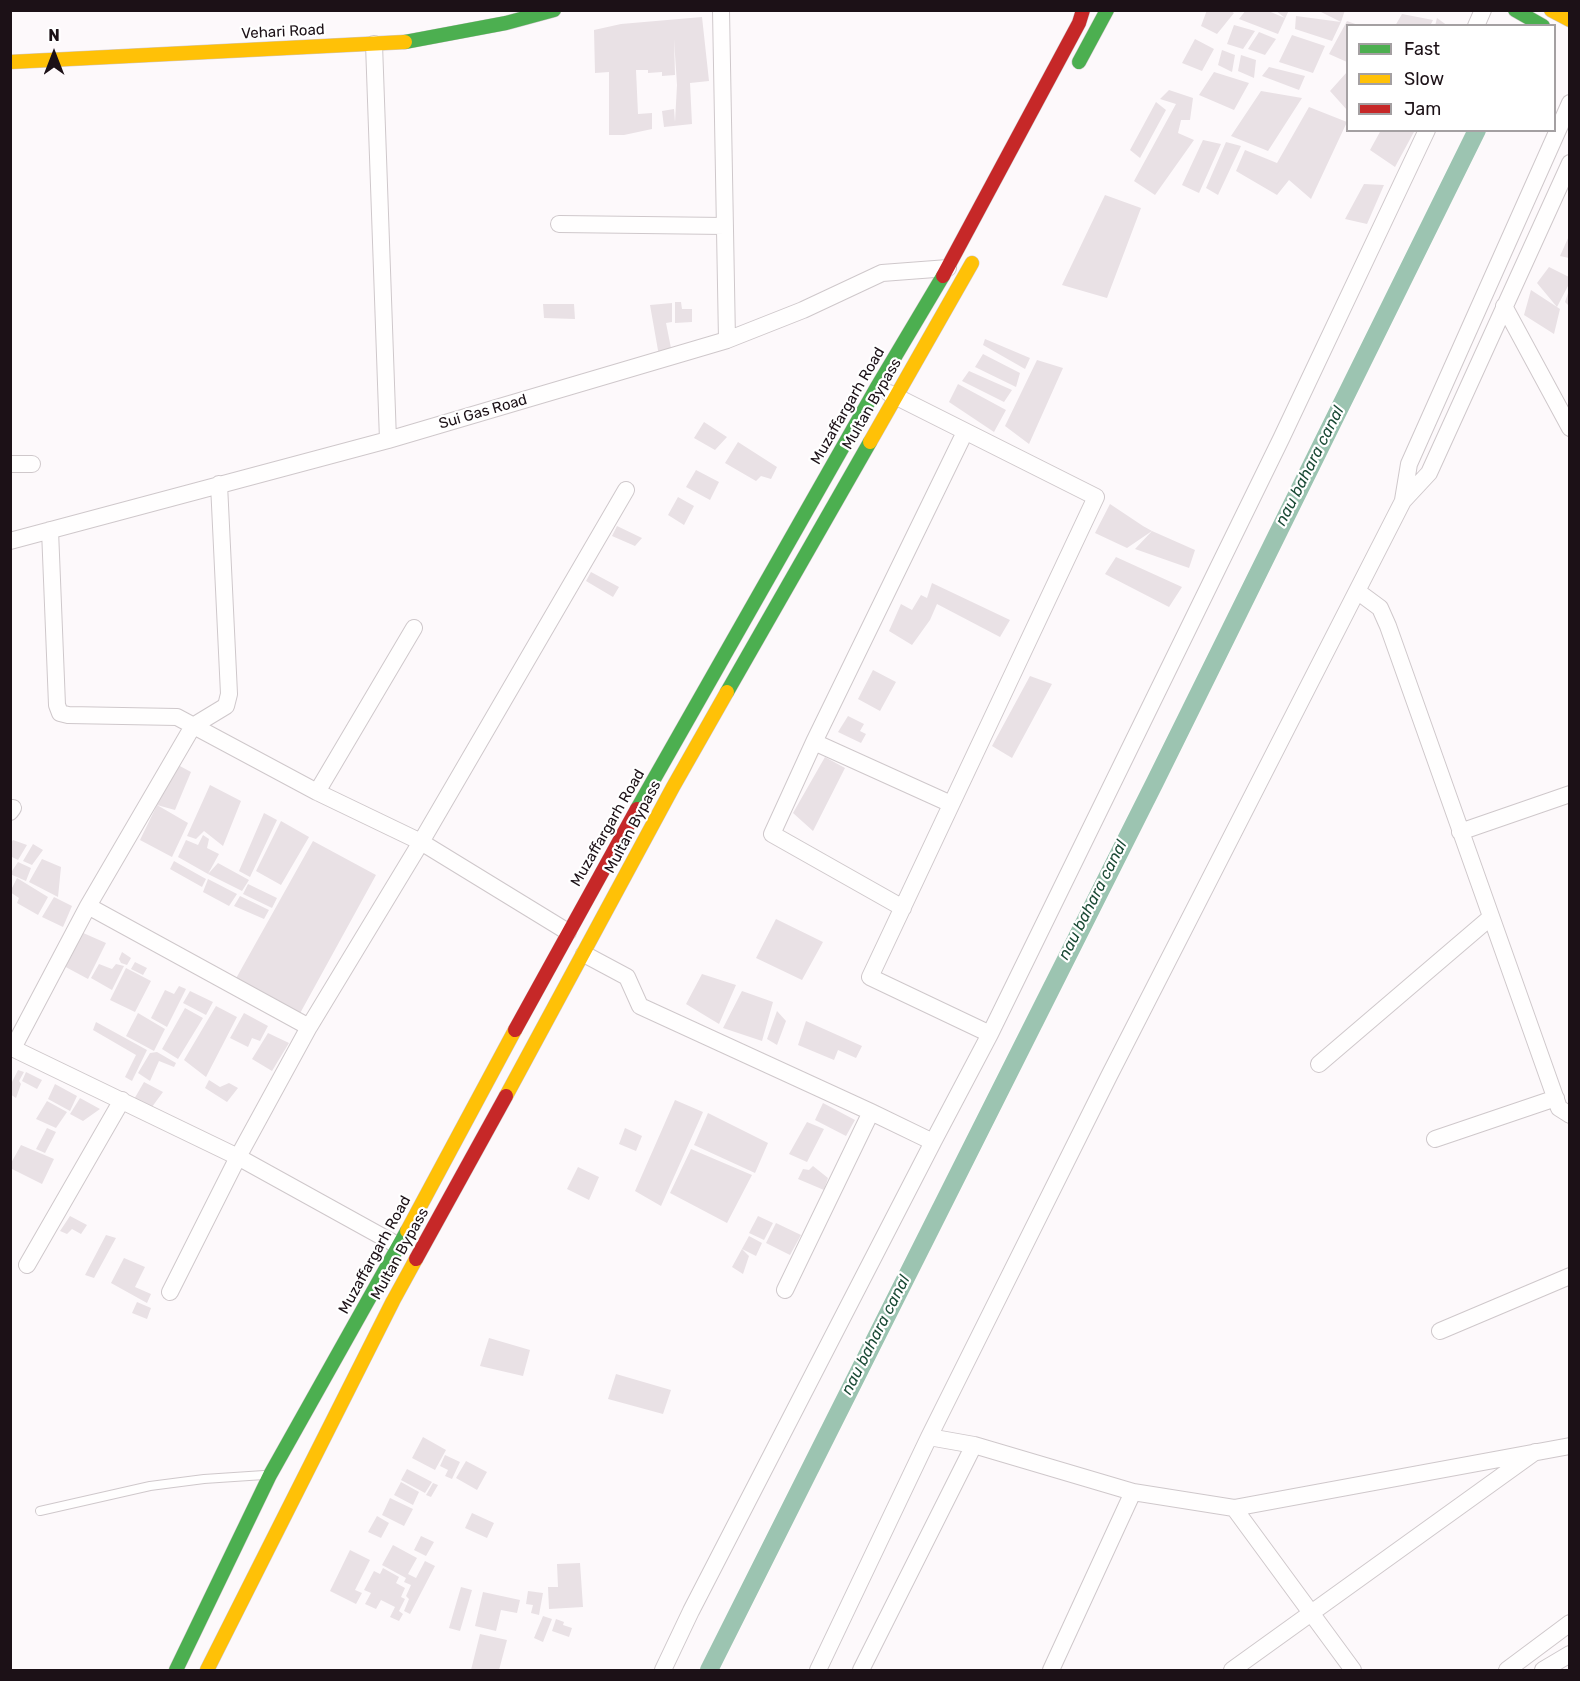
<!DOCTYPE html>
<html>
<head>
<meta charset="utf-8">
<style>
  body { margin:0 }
  #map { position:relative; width:1580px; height:1681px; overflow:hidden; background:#fdf9fb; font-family:Rubik,sans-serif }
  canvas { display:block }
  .frame { position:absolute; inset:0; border:12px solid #1c1117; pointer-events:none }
  .legend { position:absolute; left:1346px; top:24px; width:210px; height:108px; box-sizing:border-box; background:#fff; border:2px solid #a4a0a2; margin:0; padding:8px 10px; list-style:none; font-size:18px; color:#1c1117 }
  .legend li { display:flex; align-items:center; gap:12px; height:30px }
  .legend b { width:30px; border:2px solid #a4a0a2 }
  .north { position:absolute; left:24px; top:24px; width:60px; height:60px; -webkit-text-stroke:4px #fff; paint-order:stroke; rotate:0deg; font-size:16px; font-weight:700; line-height:24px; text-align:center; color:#1c1117 }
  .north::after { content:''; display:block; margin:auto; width:21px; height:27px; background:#1c1117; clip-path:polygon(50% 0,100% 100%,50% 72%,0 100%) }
</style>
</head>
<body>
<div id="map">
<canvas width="1580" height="1681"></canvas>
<div class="frame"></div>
<ul class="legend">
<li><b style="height:8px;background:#4caf50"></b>Fast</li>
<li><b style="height:8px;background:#ffc107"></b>Slow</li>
<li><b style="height:8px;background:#c62828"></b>Jam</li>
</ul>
<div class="north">N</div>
</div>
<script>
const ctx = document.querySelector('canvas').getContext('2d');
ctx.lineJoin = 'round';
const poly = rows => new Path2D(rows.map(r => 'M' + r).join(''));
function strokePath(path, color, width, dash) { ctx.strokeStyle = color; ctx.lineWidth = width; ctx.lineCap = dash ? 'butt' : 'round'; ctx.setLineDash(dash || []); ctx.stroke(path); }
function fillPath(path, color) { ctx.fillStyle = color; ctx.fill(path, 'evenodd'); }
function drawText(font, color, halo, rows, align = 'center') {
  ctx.font = font + ' Rubik,sans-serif'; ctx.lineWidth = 4.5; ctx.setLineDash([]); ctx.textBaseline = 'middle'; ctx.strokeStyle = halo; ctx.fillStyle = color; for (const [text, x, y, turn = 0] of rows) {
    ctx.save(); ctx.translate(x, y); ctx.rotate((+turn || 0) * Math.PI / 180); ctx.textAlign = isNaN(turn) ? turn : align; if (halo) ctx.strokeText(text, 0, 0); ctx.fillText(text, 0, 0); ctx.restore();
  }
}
strokePath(poly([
  [709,1670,1155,782,1477,130]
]), '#9cc4b1', 18);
fillPath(poly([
  [1207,10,1229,10,1234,13,1217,34,1201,26],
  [1246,10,1266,10,1285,18,1275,10,1289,10,1278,34,1239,19],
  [1317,10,1345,10,1341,22,1332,41,1295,29,1296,16,1341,22],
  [1402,14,1433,20,1430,26,1395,26],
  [702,17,709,81,690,83,692,124,664,127,662,111,674,109,675,122,677,85,674,39,675,75,662,76,662,72,648,73,648,70,636,70,638,114,652,113,652,129,624,135,609,135,609,72,595,73,594,30,621,24],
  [1437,18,1448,26,1435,26],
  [1347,21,1358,25,1347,26,1347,62,1329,54],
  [1234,25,1255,31,1243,49,1227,44],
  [1259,32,1276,39,1265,55,1248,49],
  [1292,35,1325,46,1313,73,1279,62],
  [1195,39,1214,49,1202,71,1182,63],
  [1222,50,1235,55,1232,72,1218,65],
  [1241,55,1256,60,1254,78,1238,71],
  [1269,67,1305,76,1299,90,1262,76],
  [1214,72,1249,83,1234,110,1199,95],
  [1347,72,1347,110,1330,91],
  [1169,90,1193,98,1190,120,1181,120,1178,133,1194,140,1155,195,1134,181,1176,104,1160,99],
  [1261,91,1302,98,1268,151,1231,136],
  [1156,102,1166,110,1140,158,1130,150],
  [1309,107,1347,122,1311,199,1289,180,1277,195,1236,171,1245,150,1277,163],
  [1381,130,1415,130,1395,167,1370,150],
  [1203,140,1221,144,1199,193,1182,185],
  [1226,142,1241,146,1218,195,1206,188],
  [1364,184,1384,185,1367,224,1345,219],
  [1105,195,1141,208,1107,298,1062,285],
  [1569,236,1569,258,1560,256],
  [1549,267,1569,277,1569,284,1557,307,1560,309,1554,334,1524,315,1531,290,1557,307,1537,283],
  [1569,290,1569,306,1565,302],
  [675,302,681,302,682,309,692,309,692,322,675,323],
  [672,303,672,322,666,323,672,353,659,356,650,305],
  [543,304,574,304,575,319,544,318],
  [985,339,1030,358,1025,369,983,345],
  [983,354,1020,373,1016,387,975,367],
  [1037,360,1063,368,1029,444,1005,426],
  [969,371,1012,390,1004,402,962,381],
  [958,384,1006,410,994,432,949,402],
  [704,422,727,437,715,450,694,438],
  [738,442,777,467,771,479,761,476,756,481,725,463],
  [696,470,719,482,710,500,686,487],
  [678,497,694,506,684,525,668,515],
  [1110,504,1143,526,1152,531,1127,548,1095,533],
  [617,526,642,538,635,546,612,536],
  [1152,531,1195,550,1189,568,1135,549],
  [1116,557,1182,587,1169,607,1105,574],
  [591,572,619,587,613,597,586,581],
  [932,583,1010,620,1000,637,937,604,930,620,912,645,889,631,901,604,912,610,921,595,927,598],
  [873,670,896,682,880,711,858,699],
  [1030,676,1052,684,1012,758,992,746],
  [848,716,864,724,860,731,866,734,861,743,838,732],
  [825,757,845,768,813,831,793,813],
  [178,765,191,772,175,810,157,805],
  [210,785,241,801,223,846,204,831,196,839,187,836],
  [157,805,188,823,172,857,140,840],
  [264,813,277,820,250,877,239,871],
  [281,821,309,837,281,885,256,871],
  [203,835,209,839,207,848,219,854,208,874,178,857,186,840,198,845],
  [13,840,27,845,18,860,10,856,10,844],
  [313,841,376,875,298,1017,234,982],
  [33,844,43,850,32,865,23,861],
  [42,859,61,867,58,897,29,882],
  [174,861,206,879,202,887,170,869],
  [18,862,31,868,26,881,10,874],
  [218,863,249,880,242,891,208,874],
  [17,878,48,897,38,915,17,903,19,898,10,892],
  [208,879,237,894,229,906,203,892],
  [248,884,277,898,272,908,243,894],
  [240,896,269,910,264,919,234,906],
  [54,897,72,906,63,927,42,917],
  [776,919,823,942,802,980,756,958],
  [81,932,106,943,88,979,62,965],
  [122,952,131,958,127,965,121,963,119,959],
  [135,962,147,968,143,975,131,969],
  [99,964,112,969,116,964,124,966,112,990,91,978],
  [126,968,151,981,135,1012,110,1000],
  [702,974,736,985,719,1024,686,1004],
  [179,986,186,989,167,1027,151,1018,165,990,174,994],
  [190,991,213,1002,206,1015,183,1003],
  [742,991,773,1002,762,1041,723,1028],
  [216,1006,237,1017,206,1077,184,1060],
  [185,1008,203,1018,178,1059,162,1049],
  [777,1011,786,1021,777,1045,767,1039],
  [138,1013,165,1029,154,1051,126,1036],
  [244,1013,268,1026,260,1041,252,1038,248,1047,230,1038],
  [806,1021,862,1046,856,1058,838,1050,834,1060,798,1045],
  [96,1022,147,1050,132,1081,125,1077,136,1055,93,1030],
  [268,1033,289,1043,272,1071,252,1059],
  [157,1052,176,1063,174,1067,159,1061,150,1081,138,1073,150,1053],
  [18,1070,24,1072,19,1081,21,1084,16,1098,10,1094,10,1086],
  [26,1072,42,1080,37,1089,22,1081],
  [209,1080,220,1087,229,1083,238,1088,227,1102,205,1088],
  [144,1082,163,1092,149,1111,133,1101],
  [55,1084,77,1096,70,1111,48,1099],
  [80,1098,100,1109,83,1121,70,1114],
  [675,1100,703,1112,661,1206,635,1191],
  [47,1101,67,1112,56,1128,36,1119],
  [823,1103,855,1120,846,1136,815,1120],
  [708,1113,768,1143,755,1173,694,1145],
  [807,1122,824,1129,807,1162,789,1154],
  [47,1128,56,1132,45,1153,36,1149],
  [625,1128,642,1136,636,1151,619,1144],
  [21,1145,54,1159,42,1184,10,1168,10,1165],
  [691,1149,752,1175,727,1223,670,1193],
  [813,1166,828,1178,824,1190,798,1179,803,1169,809,1170],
  [578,1167,599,1177,589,1200,567,1189],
  [70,1216,87,1225,81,1234,72,1229,67,1234,60,1231],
  [758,1216,773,1223,764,1240,749,1233],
  [776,1223,801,1235,790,1255,766,1243],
  [106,1235,116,1238,94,1278,85,1275],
  [749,1236,762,1243,756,1256,742,1249,749,1256,743,1274,732,1267],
  [124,1258,145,1267,135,1287,151,1294,147,1303,111,1283],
  [137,1302,151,1308,147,1319,132,1313],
  [489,1338,530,1350,523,1376,480,1366],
  [616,1374,671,1390,663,1414,608,1399],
  [423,1437,446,1450,435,1470,412,1458],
  [445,1455,460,1462,452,1479,445,1476,448,1470,440,1466],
  [466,1461,487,1472,477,1490,456,1478],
  [407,1469,432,1482,425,1493,401,1480],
  [401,1482,419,1492,413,1505,394,1495],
  [433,1483,438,1485,431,1497,426,1495],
  [390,1498,413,1509,404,1526,382,1515],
  [472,1513,494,1523,487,1538,465,1528],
  [377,1516,389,1523,381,1538,368,1532],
  [421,1536,434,1542,426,1556,414,1550],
  [393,1545,417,1558,408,1574,416,1578,425,1561,435,1566,410,1614,404,1611,409,1599,406,1596,411,1585,404,1582,406,1578,382,1565],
  [350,1550,370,1560,355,1590,362,1593,356,1604,330,1591],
  [580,1563,583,1607,549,1609,548,1587,558,1587,557,1564],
  [383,1568,399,1577,396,1583,405,1588,401,1597,405,1599,399,1611,403,1614,399,1621,390,1617,395,1607,381,1600,376,1609,365,1604,371,1593,364,1590,374,1571,380,1574],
  [461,1587,472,1590,460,1631,449,1628],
  [528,1591,543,1593,539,1615,531,1613,533,1605,526,1604],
  [483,1592,520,1600,517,1613,501,1610,496,1631,475,1626],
  [543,1616,552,1619,543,1642,534,1638],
  [556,1619,564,1622,563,1625,572,1628,569,1637,552,1631],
  [480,1634,507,1640,499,1670,471,1670]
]), '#e9e1e5');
const lane = poly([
  [40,1511,150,1486,204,1479,264,1475]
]);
const street = poly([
  [721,10,727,340],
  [1476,26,1483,10],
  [374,44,388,440],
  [559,224,725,226],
  [1504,306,1570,428],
  [889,393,1096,497,870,977,990,1034,1281,439,1427,130],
  [10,464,32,464],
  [1403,500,1409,464,1570,103],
  [50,530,57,705,60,713,68,715,177,717,317,792,421,842,568,932],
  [10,541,388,440,727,340,803,310,882,273,948,268],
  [1357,591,1380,608,1388,626,1559,1108,1570,1115],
  [814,742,965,432],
  [317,792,414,628],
  [10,812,13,808],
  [1460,832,1570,794],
  [88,906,309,1027],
  [903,908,772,834,814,742,951,804],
  [584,954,627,977,640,1006,871,1112,933,1142,990,1034],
  [10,1047,238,1157,399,1246],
  [13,1048,88,906,193,726,226,706,229,694,219,484],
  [1319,1064,1491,917],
  [1435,1139,1556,1098],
  [27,1265,122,1100],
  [785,1290,871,1112],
  [170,1292,238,1157,309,1027,421,842,626,490],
  [1440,1331,1570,1276],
  [929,1437,974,1445,1133,1492,1234,1508,1353,1670],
  [1234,1508,1570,1446],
  [663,1670,691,1611,933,1142],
  [818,1670,929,1437,1109,1076,1403,501,1429,473,1570,163],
  [861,1670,974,1445],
  [1051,1670,1133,1492],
  [1232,1670,1535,1452],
  [1507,1670,1570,1623],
  [1543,1670,1570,1654]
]);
const fast = poly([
  [1515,10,1543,26],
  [405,42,506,23,554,10],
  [1079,62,1107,10],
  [727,692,870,442],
  [637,809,877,387,943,276],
  [176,1670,270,1475,407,1231]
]);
const slow = poly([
  [1551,10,1570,20],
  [10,62,405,42],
  [870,442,972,263],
  [506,1096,673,787,727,692],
  [407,1231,515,1030],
  [207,1670,393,1301,416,1259]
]);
const jam = poly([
  [943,276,1079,23,1083,10],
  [515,1030,637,809],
  [416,1259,506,1096]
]);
strokePath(lane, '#cfc8cb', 10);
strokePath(street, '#cfc8cb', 18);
strokePath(fast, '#cfc8cb', 15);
strokePath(slow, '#cfc8cb', 15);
strokePath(jam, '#cfc8cb', 15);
strokePath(lane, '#fffefe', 8);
strokePath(street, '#fffefe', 16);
strokePath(fast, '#4caf50', 14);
strokePath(slow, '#ffc107', 14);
strokePath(jam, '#c62828', 14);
drawText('15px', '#1c1117', '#fff', [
  ["Vehari Road",283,32,-3],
  ["Multan Bypass",872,404,-60],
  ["Muzaffargarh Road",848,406,-60],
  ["Sui Gas Road",483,412,-16],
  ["Multan Bypass",633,827,-62],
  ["Muzaffargarh Road",608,828,-60],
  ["Multan Bypass",400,1254,-61],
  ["Muzaffargarh Road",375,1255,-61]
]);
drawText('italic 16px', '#1a4a35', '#fff', [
  ["nau bahara canal",1310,466,-63],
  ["nau bahara canal",1093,900,-63],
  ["nau bahara canal",876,1335,-63]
]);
</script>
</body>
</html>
